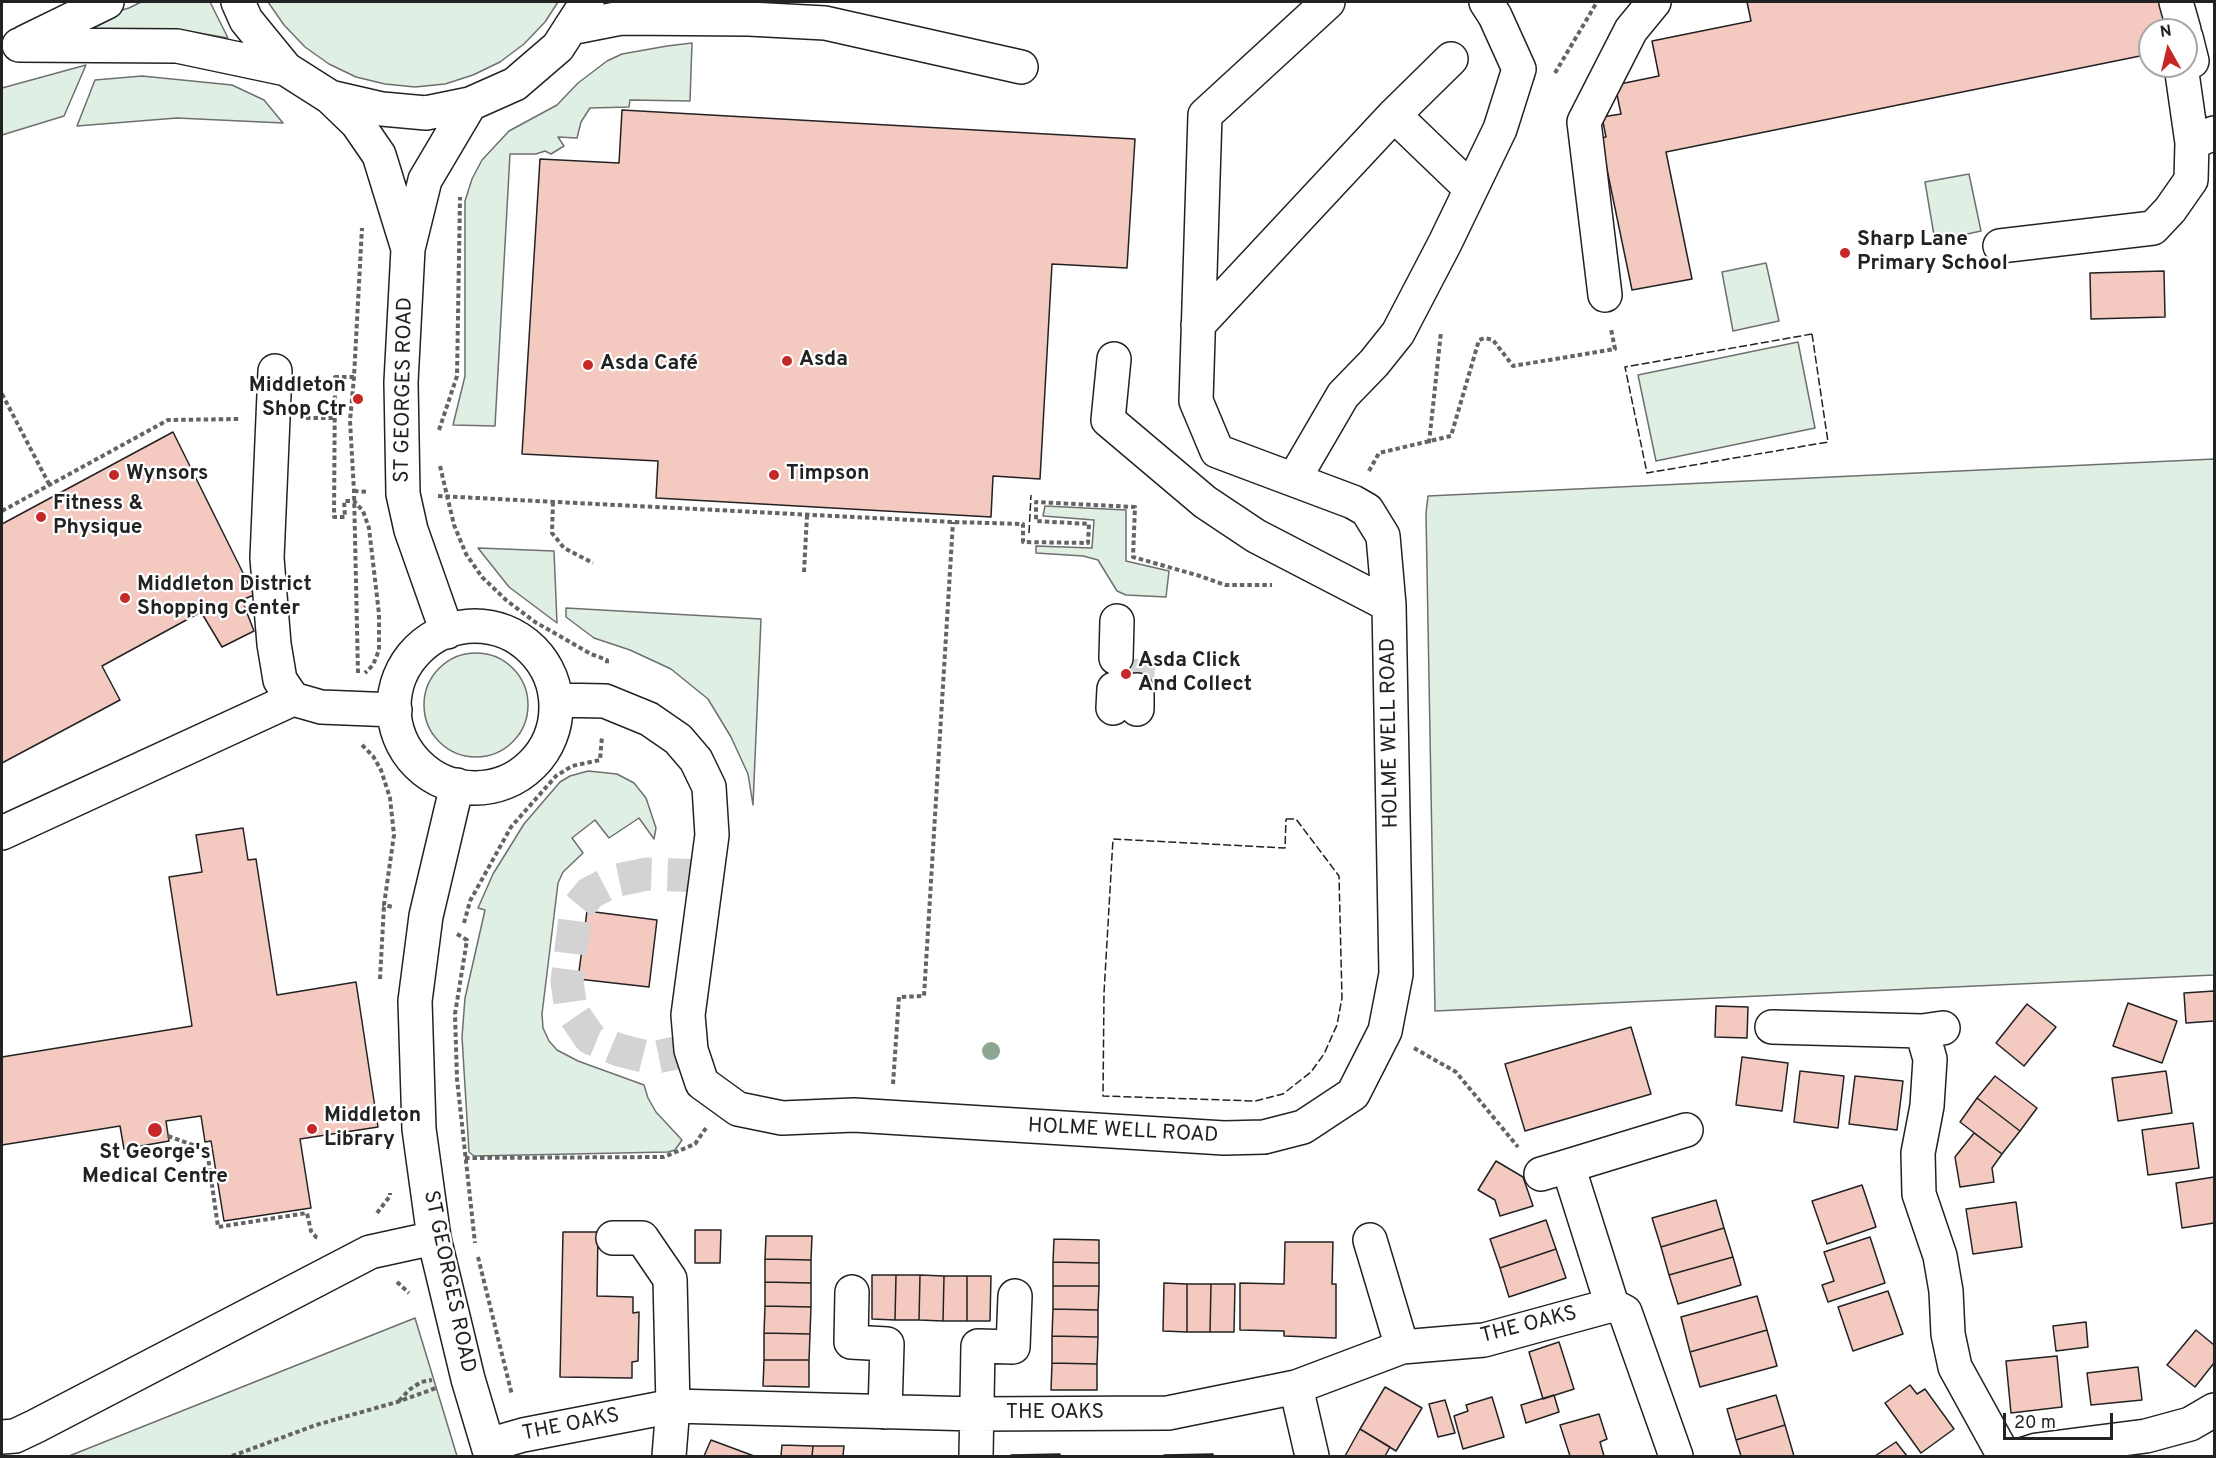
<!DOCTYPE html>
<html>
<head>
<meta charset="utf-8">
<style>
  body { margin:0 }
  #map { position:relative; width:2216px; height:1458px; overflow:hidden; background:#fff; font-family:Overpass,sans-serif }
  canvas { display:block }
  .frame { position:absolute; inset:0; border:3px solid #222; pointer-events:none }
  .north { position:absolute; left:2138px; top:18px; width:60px; height:60px; box-sizing:border-box; background:#fff; border:2px solid #a7a7a7; border-radius:50%; rotate:352deg; font-size:16px; font-weight:700; line-height:24px; text-align:center; color:#222 }
  .north::after { content:''; display:block; margin:auto; width:21px; height:27px; background:#c62828; clip-path:polygon(50% 0,100% 100%,50% 72%,0 100%) }
  .scale { position:absolute; left:2003px; top:1413px; width:110px; height:27px; box-sizing:border-box; border:3px solid #222; border-top:0; padding-left:8px; font-size:18px; line-height:21px; white-space:nowrap; color:#222; -webkit-text-stroke:4px #fff; paint-order:stroke }
</style>
</head>
<body>
<div id="map">
<canvas width="2216" height="1458"></canvas>
<div class="frame"></div>
<div class="north">N</div>
<div class="scale">20 m</div>
</div>
<script>
const ctx = document.querySelector('canvas').getContext('2d');
ctx.lineJoin = 'round';
function fillPath(path, color) { ctx.fillStyle = color; ctx.fill(path, 'evenodd'); }
const poly = rows => new Path2D(rows.map(r => 'M' + r).join(''));
function strokePath(path, color, width, dash) { ctx.strokeStyle = color; ctx.lineWidth = width; ctx.lineCap = dash ? 'butt' : 'round'; ctx.setLineDash(dash || []); ctx.stroke(path); }
function drawText(font, color, halo, rows, align = 'center') {
  ctx.font = font + ' Overpass,sans-serif'; ctx.lineWidth = 4.5; ctx.setLineDash([]); ctx.textBaseline = 'middle'; ctx.strokeStyle = halo; ctx.fillStyle = color; for (const [text, x, y, turn = 0] of rows) {
    ctx.save(); ctx.translate(x, y); ctx.rotate((+turn || 0) * Math.PI / 180); ctx.textAlign = isNaN(turn) ? turn : align; if (halo) ctx.strokeText(text, 0, 0); ctx.fillText(text, 0, 0); ctx.restore();
  }
}
const green = poly([
  [141,2,210,2,228,38,188,31,163,30,83,36,80,22,129,8,141,2],
  [268,2,558,2,545,22,524,44,500,62,473,75,445,84,415,87,385,84,356,77,329,64,305,47,284,25,268,2],
  [692,43,690,101,630,100,629,107,590,108,581,122,577,138,558,137,564,146,551,154,545,151,536,154,510,154,495,426,453,425,465,376,465,201,472,179,482,160,509,131,557,105,578,83,607,61,622,54,667,46,692,43],
  [86,65,64,116,2,135,2,88,86,65],
  [142,76,232,85,264,100,283,123,177,118,77,126,95,80,142,76],
  [1969,174,1981,231,1935,241,1925,182,1969,174],
  [1766,263,1779,321,1733,331,1722,272,1766,263],
  [1798,342,1815,428,1656,461,1638,375,1798,342],
  [2214,459,2214,975,1435,1011,1426,513,1428,496,2214,459],
  [1045,506,1126,510,1126,561,1169,571,1166,597,1126,595,1117,591,1098,560,1083,556,1036,553,1036,546,1092,548,1094,520,1043,516,1045,506],
  [478,548,554,551,557,623,509,587,478,548],
  [566,608,761,619,753,805,748,774,731,737,708,699,671,669,630,650,594,638,566,617,566,608],
  '424 705a52 52 0 1 1 104 0a52 52 0 1 1-104 0Z',
  [588,771,617,774,634,783,646,798,656,828,654,839,639,818,609,838,595,820,572,838,583,853,563,872,558,883,542,1014,543,1028,549,1041,557,1050,578,1061,644,1085,648,1098,656,1112,682,1140,675,1150,668,1152,474,1156,469,1152,462,1037,465,998,485,910,478,908,493,874,524,824,560,782,570,776,588,771],
  [415,1318,457,1456,69,1456,415,1318]
]);
fillPath(green, '#e0efe3');
strokePath(green, '#6f6f6f', 1.5);
const building = poly([
  [1747,2,2160,2,2166,30,2150,30,2150,54,1666,152,1692,279,1632,290,1604,155,1594,139,1606,137,1602,117,1621,114,1615,85,1659,76,1652,41,1751,21,1747,2],
  [622,110,1135,139,1127,268,1052,264,1040,479,993,476,991,517,656,498,658,461,522,454,540,159,619,163,622,110],
  [2164,271,2165,317,2091,319,2090,273,2164,271],
  [173,432,254,595,242,600,254,631,222,647,201,612,102,666,120,700,2,763,2,524,173,432],
  [1107,660,1146,661,1145,689,1105,687,1107,660],
  [243,828,248,860,256,859,277,995,356,982,378,1127,300,1139,311,1208,224,1221,211,1141,205,1142,201,1116,166,1121,169,1141,124,1149,120,1126,2,1145,2,1057,192,1026,169,877,202,872,196,835,243,828],
  [587,911,657,920,649,987,578,979,587,911],
  [2214,991,2214,1021,2186,1023,2184,993,2214,991],
  [2128,1003,2177,1021,2162,1063,2113,1046,2128,1003],
  [2027,1004,2056,1027,2024,1066,1996,1043,2027,1004],
  [1716,1006,1748,1007,1747,1038,1715,1037,1716,1006],
  [1631,1027,1651,1094,1525,1131,1505,1064,1631,1027],
  [1742,1057,1788,1063,1782,1111,1736,1105,1742,1057],
  [1800,1071,1844,1076,1838,1128,1794,1122,1800,1071],
  [2166,1071,2172,1113,2118,1121,2112,1078,2166,1071],
  [1855,1076,1903,1081,1897,1130,1849,1124,1855,1076],
  [1995,1076,2037,1108,2020,1131,1977,1098,1995,1076],
  [1977,1098,2020,1131,2002,1154,1960,1122,1977,1098],
  [2193,1123,2199,1168,2148,1175,2142,1130,2193,1123],
  [1974,1133,2002,1154,1992,1168,1994,1182,1960,1187,1955,1157,1974,1133],
  [1496,1161,1523,1177,1533,1206,1500,1216,1495,1200,1478,1190,1496,1161],
  [2214,1177,2214,1223,2182,1228,2176,1183,2214,1177],
  [1862,1185,1876,1227,1827,1244,1812,1201,1862,1185],
  [1716,1200,1724,1228,1661,1247,1652,1218,1716,1200],
  [2016,1202,2022,1247,1973,1254,1966,1209,2016,1202],
  [1546,1220,1556,1249,1500,1268,1490,1239,1546,1220],
  [1724,1228,1733,1257,1669,1275,1661,1247,1724,1228],
  [695,1230,721,1230,720,1263,695,1263,695,1230],
  [563,1232,598,1232,597,1296,633,1297,633,1313,639,1312,638,1361,632,1362,632,1378,560,1377,563,1232],
  [766,1236,812,1236,811,1260,765,1259,766,1236],
  [1870,1237,1885,1283,1828,1302,1822,1285,1834,1281,1824,1252,1870,1237],
  [1054,1239,1099,1240,1099,1263,1053,1262,1054,1239],
  [1285,1242,1333,1242,1332,1284,1336,1284,1336,1338,1284,1336,1284,1331,1240,1330,1240,1283,1284,1284,1285,1242],
  [1556,1249,1566,1278,1509,1297,1500,1268,1556,1249],
  [1733,1257,1741,1285,1678,1304,1669,1275,1733,1257],
  [765,1259,811,1260,811,1283,765,1282,765,1259],
  [1053,1262,1099,1263,1099,1286,1053,1286,1053,1262],
  [872,1275,896,1275,895,1320,872,1319,872,1275],
  [896,1275,920,1275,919,1320,895,1320,896,1275],
  [920,1275,944,1276,943,1321,919,1320,920,1275],
  [944,1276,967,1276,967,1321,943,1321,944,1276],
  [967,1276,991,1276,990,1321,967,1321,967,1276],
  [765,1282,811,1283,811,1307,765,1306,765,1282],
  [1164,1283,1187,1284,1187,1332,1163,1331,1164,1283],
  [1187,1284,1211,1284,1210,1332,1187,1332,1187,1284],
  [1211,1284,1235,1284,1234,1332,1210,1332,1211,1284],
  [1053,1286,1099,1286,1098,1310,1053,1309,1053,1286],
  [1888,1291,1903,1334,1853,1351,1838,1307,1888,1291],
  [1757,1296,1767,1330,1690,1352,1681,1317,1757,1296],
  [765,1306,811,1307,810,1334,764,1333,765,1306],
  [1053,1309,1098,1310,1098,1337,1052,1336,1053,1309],
  [2086,1322,2088,1347,2056,1351,2053,1326,2086,1322],
  [1767,1330,1777,1366,1700,1387,1690,1352,1767,1330],
  [2196,1330,2214,1345,2214,1363,2195,1387,2167,1365,2196,1330],
  [764,1333,810,1334,809,1360,764,1360,764,1333],
  [1052,1336,1098,1337,1097,1364,1052,1363,1052,1336],
  [1559,1342,1574,1389,1543,1399,1529,1352,1559,1342],
  [2057,1356,2062,1407,2011,1413,2006,1361,2057,1356],
  [764,1360,809,1360,809,1387,763,1386,764,1360],
  [1052,1363,1097,1364,1097,1390,1051,1390,1052,1363],
  [2138,1367,2142,1400,2091,1405,2087,1373,2138,1367],
  [1910,1385,1917,1394,1925,1389,1954,1429,1921,1453,1885,1403,1910,1385],
  [1385,1387,1422,1408,1396,1451,1360,1429,1385,1387],
  [1554,1395,1559,1412,1526,1423,1521,1405,1554,1395],
  [1776,1395,1785,1425,1736,1440,1727,1409,1776,1395],
  [1492,1397,1504,1437,1463,1449,1454,1416,1468,1411,1466,1405,1492,1397],
  [1445,1400,1455,1433,1438,1437,1429,1404,1445,1400],
  [1599,1414,1607,1439,1600,1442,1604,1456,1570,1456,1560,1425,1599,1414],
  [1785,1425,1794,1456,1741,1456,1736,1440,1785,1425],
  [1360,1429,1390,1447,1385,1456,1345,1456,1360,1429],
  [711,1440,754,1456,704,1456,711,1440],
  [1896,1442,1907,1456,1875,1456,1896,1442],
  [782,1445,813,1446,812,1456,781,1456,782,1445],
  [813,1446,844,1446,843,1456,812,1456,813,1446],
  [1060,1454,1060,1456,1011,1456,1011,1455,1060,1454],
  [1213,1454,1213,1456,1165,1456,1164,1455,1213,1454]
]);
fillPath(building, '#f3c9c0');
strokePath(building, '#222', 1.5);
strokePath(poly([
  [1137,690,1139,659],
  [691,1050,651,1058,619,1050,590,1038,571,1010,567,981,576,910,590,893,613,881,647,874,708,876]
]), '#d3d3d3', 33, [33, 16]);
const minor = poly([
  [238,2,246,20,286,69],
  [2176,2,2184,30],
  [570,28,621,18,749,19,825,23,1021,67],
  [2186,37,2192,61,2186,64],
  [25,42,107,2],
  [19,45,177,46,286,69,330,97,382,109,426,113,470,104,515,84,558,47,587,2],
  [2181,66,2192,143,2214,133],
  [330,97,357,123,379,155,408,249],
  [1394,115,1471,189],
  [2000,246,2153,228,2170,210,2191,180,2192,143],
  [1605,295,1584,122,1631,30,1654,2],
  [1198,325,1394,115,1451,59],
  [1114,359,1108,420,1205,502,1256,536,1389,605],
  [275,371,267,558,274,644,280,680,293,699,321,707,395,710],
  [1294,479,1343,395,1374,363,1398,333,1445,243,1500,129,1519,69,1495,16,1486,2],
  '394 707a81 81 0 1 1 162 0a81 81 0 1 1-162 0Z',
  [447,632,411,530,403,494,401,382,408,249,425,180,470,104],
  [1116,658,1117,621],
  [556,700,605,701,649,719,678,739,696,760,709,787,712,835,688,1015,691,1050,702,1083,738,1109,782,1118,854,1115,1224,1138,1264,1137,1303,1127,1353,1094,1385,1031,1396,974,1389,605,1383,536,1367,510,1353,502,1217,451,1196,401,1205,115,1328,2],
  [1113,708,1114,689],
  [1137,709,1137,690],
  [457,785,426,916,415,1001,419,1129,434,1238,468,1379,491,1456],
  [2,833,293,699],
  [1772,1027,1922,1031,1943,1028],
  [1922,1031,1930,1059,1927,1106,1918,1153,1919,1194,1940,1256,1946,1291,1948,1334,1955,1367,2004,1456],
  [1541,1174,1568,1166],
  [613,1238,642,1238,670,1279,673,1406,669,1456],
  [1370,1240,1402,1347],
  [852,1292,851,1342,887,1344,885,1412],
  [1612,1305,1568,1166,1686,1130],
  [1296,1387,1312,1456],
  [2,1437,15,1436,36,1426,370,1252,434,1238],
  [488,1445,523,1435,673,1406,976,1414,1168,1413,1296,1387,1402,1347,1484,1340,1612,1305,1625,1312,1676,1456],
  [976,1456,978,1346,1013,1347,1015,1296],
  [2018,1456,2037,1450,2146,1436,2190,1424,2214,1410]
]);
strokePath(minor, '#222', 36);
strokePath(poly([
  [1555,73,1597,2],
  [354,377,335,377,334,517,345,517,344,501,354,501,363,511,369,528,379,614,379,650,373,665,365,673],
  [2,394,49,484],
  [306,418,333,418],
  [439,430,457,376,460,197],
  [1429,443,1441,332],
  [440,466,454,525,466,554,482,577,506,600,535,622,591,654,607,660,607,666],
  [1369,471,1379,453,1451,436,1479,340,1485,338,1493,340,1513,366,1615,349,1611,329],
  [354,491,368,492],
  [438,496,953,522,1023,524,1023,542,1088,543,1089,524,1036,521,1036,502,1135,507,1133,557,1200,576,1225,585,1272,585],
  [553,502,552,533,564,548,593,563],
  [2,511,168,420,239,419],
  [804,572,807,515],
  [358,673,354,491,350,421,354,377,362,228],
  [362,745,373,756,381,770,390,798,394,835,384,905,393,907],
  [464,923,470,901,511,827,556,776,572,766,600,760,602,736],
  [457,934,467,940,455,1014,457,1079,475,1243],
  [380,979,384,905],
  [1414,1048,1456,1072,1518,1147],
  [893,1084,899,997,924,996,953,522],
  [168,1136,207,1150,218,1227,307,1213,311,1231,316,1237,320,1238],
  [465,1158,664,1157,695,1144,706,1128],
  [377,1213,390,1196,390,1193],
  [478,1257,512,1395],
  [397,1282,409,1293],
  [399,1401,409,1390,421,1382,432,1380],
  [232,1456,316,1425,397,1402,436,1388]
]), '#646464', 4, [4.5, 3]);
strokePath(minor, '#fff', 33);
strokePath(poly([
  [1812,334,1828,442,1647,473,1625,367,1812,334],
  [1029,533,1031,495],
  [1286,819,1296,819,1339,876,1342,998,1337,1025,1324,1054,1311,1072,1283,1094,1255,1101,1103,1096,1104,993,1113,839,1285,848,1286,819]
]), '#222', 1.5, [8, 3]);
ctx.fillStyle = '#8da692';
for (const [x, y] of [
  [991,1051]
]) { ctx.beginPath(); ctx.arc(x, y, 9, 0, 2 * Math.PI); ctx.fill(); }
for (const [x, y, r, color] of [
  [1845,253,6,"#c62828"],
  [787,361,6,"#c62828"],
  [588,365,6,"#c62828"],
  [358,399,6,"#c62828"],
  [114,475,6,"#c62828"],
  [774,475,6,"#c62828"],
  [41,517,6,"#c62828"],
  [125,598,6,"#c62828"],
  [1126,674,6,"#c62828"],
  [312,1129,6,"#c62828"],
  [155,1130,8,"#c62828"]
]) { const dot = new Path2D(); dot.arc(x, y, r, 0, 2 * Math.PI); ctx.fillStyle = color; ctx.fill(dot); strokePath(dot, '#fff', 2); }
drawText('bold 21px', '#222', '#fff', [
  ["Sharp Lane",1857,241],
  ["Primary School",1857,265],
  ["Asda",799,361],
  ["Asda Café",600,365],
  ["Middleton",346,387,"right"],
  ["Shop Ctr",346,411,"right"],
  ["Wynsors",126,475],
  ["Timpson",786,475],
  ["Fitness &",53,505],
  ["Physique",53,529],
  ["Middleton District",137,586],
  ["Shopping Center",137,610],
  ["Asda Click",1138,662],
  ["And Collect",1138,686],
  ["Middleton",324,1117],
  ["Library",324,1141],
  ["St George's",155,1154,"center"],
  ["Medical Centre",155,1178,"center"]
], 'left');
drawText('21px', '#222', '#fff', [
  ["ST GEORGES ROAD",405,390,-89],
  ["HOLME WELL ROAD",1391,733,-91],
  ["HOLME WELL ROAD",1123,1132,3],
  ["ST GEORGES ROAD",448,1282,78],
  ["THE OAKS",1529,1326,-14],
  ["THE OAKS",1055,1414],
  ["THE OAKS",571,1426,-11]
]);
</script>
</body>
</html>
